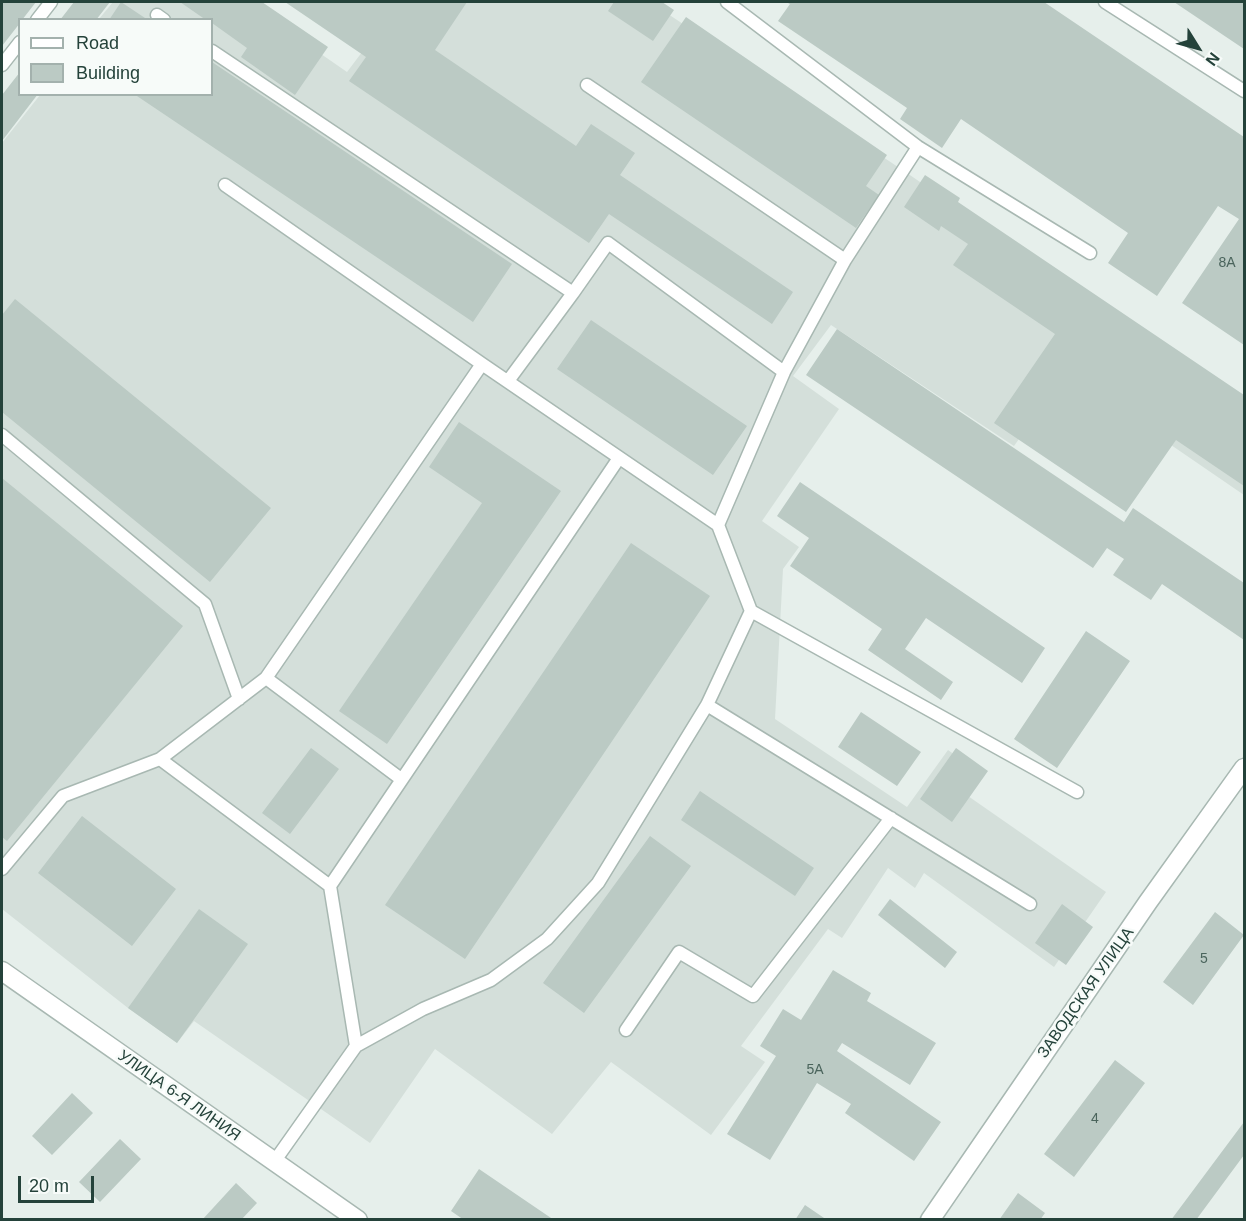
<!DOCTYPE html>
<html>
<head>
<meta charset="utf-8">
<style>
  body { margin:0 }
  #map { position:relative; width:1246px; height:1221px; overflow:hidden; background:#e6efeb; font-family:Helvetica,sans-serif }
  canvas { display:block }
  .frame { position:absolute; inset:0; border:3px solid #24423a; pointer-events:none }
  .legend { position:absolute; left:18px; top:18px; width:195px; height:78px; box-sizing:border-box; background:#f7fbf9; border:2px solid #a3b1ad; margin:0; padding:8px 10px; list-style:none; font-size:18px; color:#24423a }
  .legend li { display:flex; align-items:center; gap:12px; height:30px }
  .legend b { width:30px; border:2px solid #a3b1ad }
  .north { position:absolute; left:1168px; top:18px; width:60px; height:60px; -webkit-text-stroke:4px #f7fbf9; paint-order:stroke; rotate:127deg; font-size:16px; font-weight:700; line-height:24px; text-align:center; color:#24423a }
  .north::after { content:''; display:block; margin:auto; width:21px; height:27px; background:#24423a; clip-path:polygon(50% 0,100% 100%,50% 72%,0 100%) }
  .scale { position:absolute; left:18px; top:1176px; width:76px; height:27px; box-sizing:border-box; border:3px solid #24423a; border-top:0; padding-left:8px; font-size:18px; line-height:21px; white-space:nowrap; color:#24423a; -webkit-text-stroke:4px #f7fbf9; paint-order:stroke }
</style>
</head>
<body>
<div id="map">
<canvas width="1246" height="1221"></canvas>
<div class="frame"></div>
<ul class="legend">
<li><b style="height:8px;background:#fff"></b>Road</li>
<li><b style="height:16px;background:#bbcac4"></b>Building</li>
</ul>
<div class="north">N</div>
<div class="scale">20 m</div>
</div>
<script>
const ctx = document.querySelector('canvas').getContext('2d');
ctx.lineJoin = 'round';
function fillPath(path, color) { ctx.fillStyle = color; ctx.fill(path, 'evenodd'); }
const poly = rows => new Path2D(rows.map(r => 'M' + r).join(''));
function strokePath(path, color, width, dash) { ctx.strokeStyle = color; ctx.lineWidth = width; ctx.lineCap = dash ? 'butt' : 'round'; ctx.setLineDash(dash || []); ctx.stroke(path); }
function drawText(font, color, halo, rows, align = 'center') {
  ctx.font = font + ' Helvetica,sans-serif'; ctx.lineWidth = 5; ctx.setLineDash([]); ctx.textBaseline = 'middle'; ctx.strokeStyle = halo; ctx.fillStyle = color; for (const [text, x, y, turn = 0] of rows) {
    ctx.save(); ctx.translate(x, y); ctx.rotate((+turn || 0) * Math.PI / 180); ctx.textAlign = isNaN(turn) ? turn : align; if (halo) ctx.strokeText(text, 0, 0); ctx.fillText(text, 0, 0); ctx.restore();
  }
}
fillPath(poly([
  [113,2,246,2,347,72,381,27,422,56,462,2,650,2,904,171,1244,404,1244,495,1066,373,1014,446,831,325,793,376,839,409,762,521,799,547,783,569,775,719,907,807,948,750,983,775,968,796,1106,892,1054,967,924,873,915,888,888,868,842,938,828,929,741,1046,765,1062,711,1135,611,1062,552,1134,435,1049,370,1143,194,1021,177,1043,128,1008,2,909,2,143,40,95,212,94,212,20,99,19]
]), '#d4dfda');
fillPath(poly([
  [2,2,36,2,22,20,20,20,20,23,2,46],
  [74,2,110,2,96,20,60,20],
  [121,2,148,20,109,20],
  [180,2,262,2,328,47,295,95,241,57,247,48,212,23,212,20,206,20],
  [285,2,467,2,435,50,576,146,591,124,635,153,620,175,793,292,772,324,609,214,589,243,349,81,366,57],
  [614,2,662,2,674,10,653,41,608,11],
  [786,2,1044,2,1244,137,1244,345,1182,303,1239,219,1218,206,1157,296,1108,263,1128,233,961,119,942,148,900,119,907,108,778,21,790,4],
  [1174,2,1244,2,1244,49],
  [686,17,887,155,866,186,879,195,856,228,641,82],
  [212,62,512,264,473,322,134,94,212,94],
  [20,72,20,94,38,94,2,141,2,95],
  [925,175,960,198,958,202,1244,395,1244,486,1176,440,1126,512,994,423,1055,334,953,265,968,244,941,226,939,231,904,207],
  [15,299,271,508,210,582,2,412,2,315],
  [591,320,747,426,713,475,557,369],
  [837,329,1124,522,1133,508,1244,583,1244,640,1162,584,1151,600,1113,575,1124,559,1107,548,1093,568,806,375],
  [459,422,561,491,387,744,339,711,482,503,429,467],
  [2,478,183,626,7,841,2,837],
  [800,482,1045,648,1022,683,926,618,905,649,953,682,941,700,868,650,882,629,790,566,809,538,777,516],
  [631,543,710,596,465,959,385,905],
  [1086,631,1130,661,1057,768,1014,739],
  [861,712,921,752,897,786,838,747],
  [311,748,339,769,290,834,262,813],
  [956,748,988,771,952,822,920,799],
  [700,791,814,868,795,896,681,820],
  [82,816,176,889,132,946,38,873],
  [650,836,691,866,584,1013,543,983],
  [890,899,957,952,945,968,878,915],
  [1062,904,1093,927,1066,965,1035,943],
  [199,909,248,944,177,1043,128,1008],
  [1215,912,1244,935,1193,1005,1163,982],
  [833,970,871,993,867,1001,936,1043,910,1085,842,1043,837,1051,941,1122,914,1161,845,1113,851,1104,817,1083,770,1160,727,1134,776,1056,760,1046,783,1009,801,1020],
  [1115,1060,1145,1083,1074,1177,1044,1154],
  [72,1093,93,1113,52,1155,32,1136],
  [1244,1122,1244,1155,1196,1220,1171,1220],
  [120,1139,141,1159,100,1202,79,1182],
  [479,1169,554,1220,464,1220,451,1211],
  [236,1183,257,1203,241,1220,202,1220],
  [1018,1193,1045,1213,1040,1220,999,1220],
  [805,1205,827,1220,795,1220]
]), '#bbcac4');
const service = poly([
  [727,2,918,147,1090,253],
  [1105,2,1244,91],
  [157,15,164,20],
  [37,20,51,2],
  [212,51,573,293,608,243,784,372],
  [2,65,20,42],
  [587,85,845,260],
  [225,185,482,364,718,525,751,611,1077,792],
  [508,381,573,293],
  [2,435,205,604,239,699],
  [718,525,784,372,845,260,918,147],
  [266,678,401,779],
  [707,705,1030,904],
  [160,759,330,886],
  [2,869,63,796,160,759,266,678,482,364],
  [626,1030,679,952,753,996,891,818],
  [356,1046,423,1009,491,980,547,939,598,883,707,705,751,611],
  [274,1162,356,1046,330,886,619,458]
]);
const minor = poly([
  [930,1220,1148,902,1244,768]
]);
const tertiary = poly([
  [2,971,358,1220]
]);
strokePath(service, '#a8b8b2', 15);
strokePath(minor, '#a8b8b2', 21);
strokePath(tertiary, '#a8b8b2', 21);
strokePath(service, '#fff', 12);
strokePath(minor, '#fff', 18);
strokePath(tertiary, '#fff', 18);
drawText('14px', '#4a645c', null, [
  ["8А",1227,263],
  ["5",1204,959],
  ["5А",815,1070],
  ["4",1095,1119]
]);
drawText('16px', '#24423a', '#f7fbf9', [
  ["ЗАВОДСКАЯ УЛИЦА",1086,993,-55],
  ["УЛИЦА 6-Я ЛИНИЯ",179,1096,35]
]);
</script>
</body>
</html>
